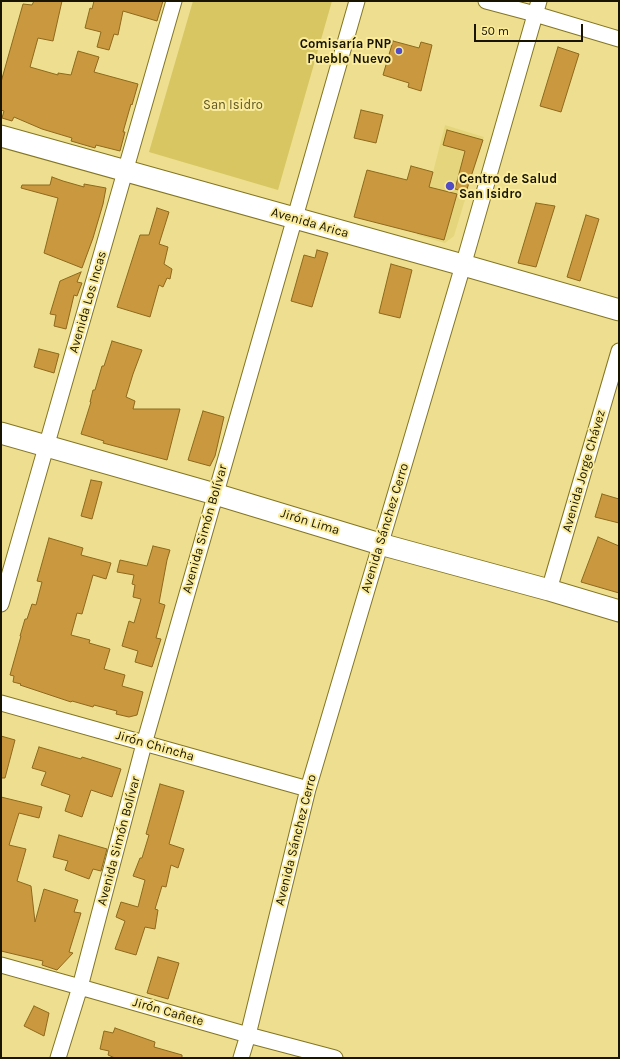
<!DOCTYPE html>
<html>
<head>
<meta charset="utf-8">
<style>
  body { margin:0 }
  #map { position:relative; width:620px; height:1059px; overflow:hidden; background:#eddf8f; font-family:Karla,sans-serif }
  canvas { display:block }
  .frame { position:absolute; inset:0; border:2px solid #181400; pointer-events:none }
  .scale { position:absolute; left:474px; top:24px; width:109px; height:18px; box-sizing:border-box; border:2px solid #181400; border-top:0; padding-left:5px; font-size:12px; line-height:14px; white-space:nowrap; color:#181400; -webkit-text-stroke:3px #faec9c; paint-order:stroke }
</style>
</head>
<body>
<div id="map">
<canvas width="620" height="1059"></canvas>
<div class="frame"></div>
<div class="scale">50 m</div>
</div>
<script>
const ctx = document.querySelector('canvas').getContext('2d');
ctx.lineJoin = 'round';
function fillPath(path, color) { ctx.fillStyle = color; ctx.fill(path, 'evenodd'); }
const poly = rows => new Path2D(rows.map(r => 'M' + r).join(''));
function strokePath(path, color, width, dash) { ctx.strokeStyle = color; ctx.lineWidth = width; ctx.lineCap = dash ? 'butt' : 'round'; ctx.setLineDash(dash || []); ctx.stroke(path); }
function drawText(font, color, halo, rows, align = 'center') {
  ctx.font = font + ' Karla,sans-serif'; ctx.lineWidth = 4; ctx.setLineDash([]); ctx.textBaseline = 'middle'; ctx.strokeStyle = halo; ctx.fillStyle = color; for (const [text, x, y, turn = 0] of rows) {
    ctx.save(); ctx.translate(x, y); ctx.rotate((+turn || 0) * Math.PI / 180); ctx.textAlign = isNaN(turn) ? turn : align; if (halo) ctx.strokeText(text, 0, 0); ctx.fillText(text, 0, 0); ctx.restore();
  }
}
fillPath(poly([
  [445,125,484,137,454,236,445,243,417,235]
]), '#e5d67d');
fillPath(poly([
  [193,1,332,1,278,190,149,152]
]), '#d7c662');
const building = poly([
  [34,1,62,1,53,41,38,38,30,67,58,75,58,73,71,75,78,51,99,57,94,72,138,84,132,105,131,104,123,132,125,132,120,151,96,145,95,148,71,141,72,138,42,129,14,117,12,121,2,118,4,111,1,110,1,82,23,4,32,5,34,1],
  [94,1,163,1,157,21,123,11,118,35,114,34,109,50,97,47,101,32,85,28,90,8,92,9,94,1],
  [393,41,419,48,421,42,432,45,421,91,408,87,409,83,383,75,393,41],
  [558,47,579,54,561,112,540,106,558,47],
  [361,110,383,115,376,143,354,138,361,110],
  [447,130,483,140,466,192,455,189,465,151,443,145,447,130],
  [411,166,433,172,429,187,457,194,444,240,354,217,367,170,407,180,411,166],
  [52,177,63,181,84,187,84,184,106,188,103,204,93,238,82,268,44,253,58,198,21,188,22,185,50,185,52,177],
  [536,203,555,206,536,267,518,263,536,203],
  [157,208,169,212,159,244,168,247,164,264,172,269,170,279,167,278,163,287,159,285,150,317,117,307,140,235,149,235,157,208],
  [586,215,599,219,580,281,567,277,586,215],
  [317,250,328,253,312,307,291,301,304,255,315,258,317,250],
  [391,264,412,270,400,318,379,313,391,264],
  [81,272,77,282,82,283,77,296,74,295,66,329,54,326,56,315,50,314,60,281,81,272],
  [112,341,142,350,133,374,126,397,135,401,133,409,180,409,167,460,103,443,104,441,81,434,91,402,90,402,93,390,95,390,102,366,104,366,112,341],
  [39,349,59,354,54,373,34,367,39,349],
  [203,411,224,417,215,456,210,466,188,460,203,411],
  [91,480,102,482,92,519,81,516,91,480],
  [602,494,619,499,619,523,595,517,602,494],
  [598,537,619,546,619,593,581,582,598,537],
  [49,538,83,548,81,555,111,563,106,579,93,575,82,614,77,613,71,635,90,640,89,643,110,649,104,669,125,675,122,686,143,692,137,715,129,717,116,714,117,711,94,705,93,707,72,701,71,702,20,685,21,684,13,682,14,676,10,675,21,636,20,636,25,619,27,619,32,604,36,605,42,582,37,581,49,538],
  [153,546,170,550,167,560,159,603,165,605,156,638,161,639,152,667,135,662,138,651,122,646,129,621,134,623,141,599,133,597,135,585,132,584,134,575,117,572,120,560,147,566,153,546],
  [1,736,15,740,5,778,1,778,1,736],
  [39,747,81,759,82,757,121,769,112,797,91,790,82,817,65,811,70,795,41,785,46,772,32,768,39,747],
  [160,784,184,791,169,844,184,849,178,868,171,865,166,887,162,886,155,909,158,910,155,929,145,927,136,955,115,949,125,921,116,917,121,902,138,907,145,880,133,876,140,858,142,858,149,835,146,834,160,784],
  [1,797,42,807,39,818,19,813,9,845,26,849,17,881,31,886,35,922,44,889,78,900,74,912,81,913,69,952,73,953,57,970,42,965,43,961,1,951,1,797],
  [59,835,107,849,101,871,93,869,89,879,65,870,68,861,53,857,59,835],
  [158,957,179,963,168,999,147,993,158,957],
  [34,1006,49,1013,44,1036,24,1026,34,1006],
  [115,1028,155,1042,154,1047,182,1055,182,1058,115,1058,108,1055,109,1051,100,1049,104,1031,113,1033,115,1028]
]);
fillPath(building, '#ca993f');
strokePath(building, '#8e681c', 1);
const street = poly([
  [486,1,535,14,619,39],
  [549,590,619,351],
  [1,604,174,1],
  [1,703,308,789],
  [1,965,80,987,248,1035,335,1058],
  [58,1058,80,987,144,744,357,1],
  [241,1058,248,1035,308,789,467,252,539,1]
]);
const secondary = poly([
  [1,136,463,265,619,310],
  [1,433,215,494,380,544,549,590,619,611]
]);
strokePath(street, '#837523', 17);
strokePath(secondary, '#837523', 23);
strokePath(street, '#fff', 15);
strokePath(secondary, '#fff', 21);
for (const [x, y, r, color] of [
  [399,51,4,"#524dc4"],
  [450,186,5,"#524dc4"]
]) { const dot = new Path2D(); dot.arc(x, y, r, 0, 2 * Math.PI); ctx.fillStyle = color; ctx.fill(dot); strokePath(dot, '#faec9c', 1.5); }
drawText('bold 13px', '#181400', '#faec9c', [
  ["Comisaría PNP",391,44],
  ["Pueblo Nuevo",391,59],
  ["Centro de Salud",459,179,"left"],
  ["San Isidro",459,194,"left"]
], 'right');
drawText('13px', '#605723', '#faec9c', [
  ["San Isidro",233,105]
]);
drawText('13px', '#181400', '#faec9c', [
  ["Avenida Arica",310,223,16],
  ["Avenida Los Incas",88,302,-74],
  ["Avenida Jorge Chávez",584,471,-74],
  ["Jirón Lima",310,522,17],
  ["Avenida Sánchez Cerro",385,528,-73],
  ["Avenida Simón Bolívar",205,529,-74],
  ["Jirón Chincha",155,746,16],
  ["Avenida Sánchez Cerro",296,840,-76],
  ["Avenida Simón Bolívar",119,841,-75],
  ["Jirón Cañete",168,1012,16]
]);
</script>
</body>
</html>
